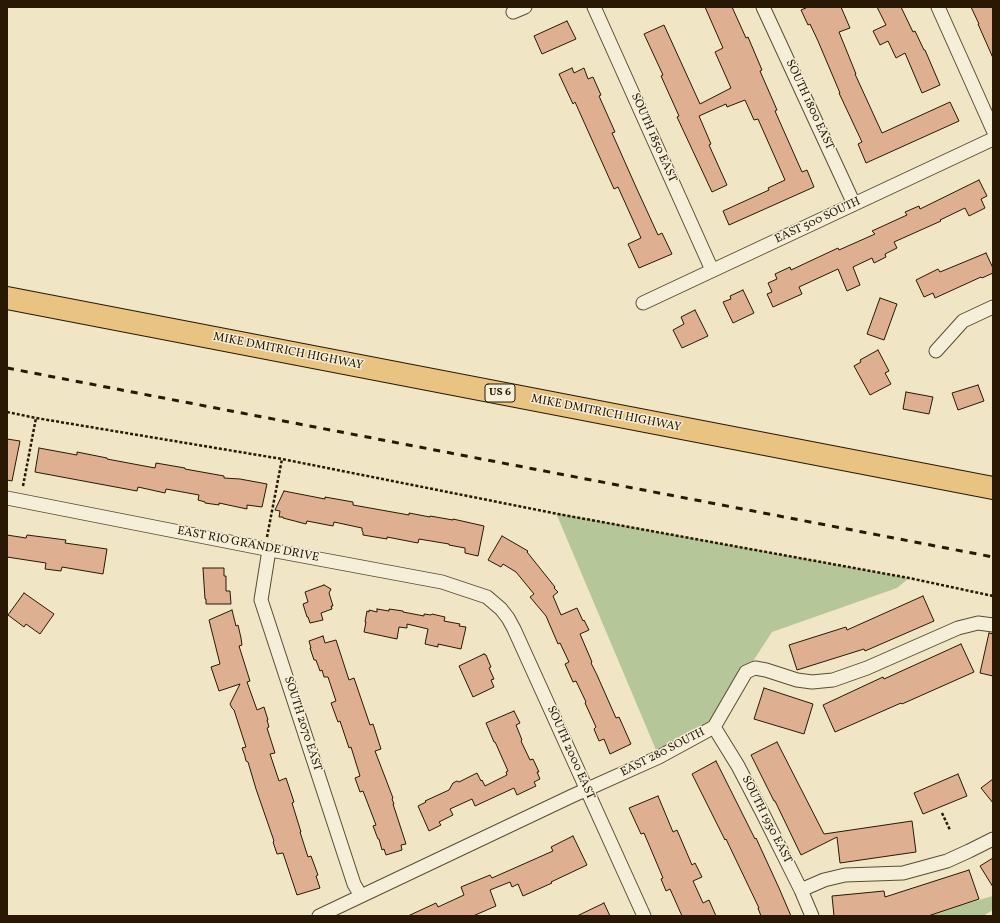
<!DOCTYPE html>
<html>
<head>
<meta charset="utf-8">
<style>
  body { margin:0 }
  #map { position:relative; width:1000px; height:923px; overflow:hidden; background:#f0e6c5; font-family:Vollkorn,serif }
  canvas { display:block }
  .frame { position:absolute; inset:0; border:8px solid #281804; pointer-events:none }
</style>
</head>
<body>
<div id="map">
<canvas width="1000" height="923"></canvas>
<div class="frame"></div>
</div>
<script>
const ctx = document.querySelector('canvas').getContext('2d');
ctx.lineJoin = 'round';
function fillPath(path, color) { ctx.fillStyle = color; ctx.fill(path, 'evenodd'); }
const poly = rows => new Path2D(rows.map(r => 'M' + r).join(''));
function strokePath(path, color, width, dash) { ctx.strokeStyle = color; ctx.lineWidth = width; ctx.lineCap = dash ? 'butt' : 'round'; ctx.setLineDash(dash || []); ctx.stroke(path); }
function drawText(font, color, halo, rows, align = 'center') {
  ctx.font = font + ' Vollkorn,serif'; ctx.lineWidth = 3; ctx.setLineDash([]); ctx.textBaseline = 'middle'; ctx.strokeStyle = halo; ctx.fillStyle = color; for (const [text, x, y, turn = 0] of rows) {
    ctx.save(); ctx.translate(x, y); ctx.rotate((+turn || 0) * Math.PI / 180); ctx.textAlign = isNaN(turn) ? turn : align; if (halo) ctx.strokeText(text, 0, 0); ctx.fillText(text, 0, 0); ctx.restore();
  }
}
fillPath(poly([
  [556,513,909,578,897,588,772,632,746,672,714,727,659,757],
  [993,896,993,910,983,916,921,916]
]), '#b5c698');
const building = poly([
  [705,7,732,7,746,38,748,37,762,70,760,71,777,110,775,111,802,172,807,170,814,187,729,225,723,211,769,190,768,188,785,180,758,119,754,120,745,100,727,107,726,104,699,116,711,144,709,145,727,185,712,192,677,117,679,116,661,76,663,75,644,34,664,25,700,104,731,88,715,52,723,48,705,7],
  [808,7,841,7,850,28,839,32,856,74,855,74,882,133,950,102,959,121,866,163,858,144,862,142,839,93,840,93,818,41,810,24,808,25,801,10,808,7],
  [877,7,901,7,913,32,915,31,924,50,925,50,940,85,922,93,905,53,896,58,888,41,880,45,873,31,886,25,877,7],
  [971,7,993,7,993,58,978,24,979,24,971,7],
  [567,21,576,39,542,54,534,36,567,21],
  [572,68,574,73,584,68,588,79,593,77,601,95,599,96,615,132,612,133,636,187,658,235,662,233,672,254,639,268,628,244,641,238,618,187,614,189,575,102,573,104,559,74,572,68],
  [979,180,987,196,981,199,985,208,969,216,965,208,940,220,941,221,894,242,897,248,885,254,886,257,874,263,872,258,853,267,860,285,847,291,838,269,799,287,802,294,773,307,767,294,772,292,768,283,777,279,775,274,790,267,791,270,838,248,839,250,875,234,872,231,907,215,905,212,919,206,920,209,979,180],
  [986,253,993,268,993,273,982,278,981,277,935,298,933,293,924,297,916,280,938,269,940,272,986,253],
  [743,290,754,313,733,323,723,302,731,299,730,296,743,290],
  [880,298,897,304,884,340,867,334,880,298],
  [695,310,708,336,682,348,673,330,684,324,681,317,695,310],
  [878,350,889,371,885,373,891,384,870,395,854,366,861,362,860,360,878,350],
  [978,385,984,401,958,410,952,393,978,385],
  [906,392,933,397,929,414,903,409,906,392],
  [7,439,20,441,12,481,7,480,7,439],
  [39,448,77,455,77,452,107,458,107,459,155,468,156,463,185,468,185,469,224,476,224,478,240,479,267,484,262,507,247,505,247,509,219,503,219,505,205,503,205,502,198,500,199,495,166,489,165,493,138,487,137,491,35,472,39,448],
  [284,491,325,499,325,497,353,502,353,505,409,515,409,513,430,517,430,516,453,520,453,519,484,526,478,556,465,553,465,548,449,545,449,544,419,539,418,543,387,537,387,539,363,535,363,532,362,531,362,528,334,522,333,526,307,521,306,524,283,518,283,517,279,517,280,511,275,510,284,491],
  [7,535,26,538,27,535,66,540,65,543,107,549,103,574,62,567,61,571,45,569,46,563,7,557,7,535],
  [502,536,528,551,527,552,555,587,554,588,558,592,553,596,561,615,577,608,583,621,584,620,589,630,580,634,592,662,591,663,597,675,616,718,619,717,631,744,610,754,604,739,599,741,594,729,596,727,585,703,586,702,576,681,573,682,565,664,569,662,560,643,558,644,546,616,530,597,534,594,516,572,503,564,501,567,488,560,502,536],
  [203,568,224,568,224,576,226,576,226,591,230,591,231,604,206,604,206,599,205,599,204,584,203,568],
  [324,585,331,589,329,593,333,606,331,606,332,609,321,613,323,620,310,623,308,617,307,617,303,604,308,602,305,592,324,585],
  [24,593,54,614,40,634,26,624,24,627,8,615,24,593],
  [923,596,934,621,865,651,864,649,797,670,789,645,846,627,847,630,923,596],
  [377,609,389,611,389,609,403,611,403,612,424,616,424,614,431,615,432,614,445,617,444,621,460,624,459,626,466,627,461,649,438,644,438,647,425,644,428,629,407,624,407,628,399,627,397,639,364,632,366,622,365,622,367,611,369,612,369,610,377,612,377,609],
  [232,610,236,626,238,625,241,638,242,645,239,646,250,681,247,682,257,710,264,707,268,720,267,720,269,727,267,728,275,753,270,754,279,781,286,778,294,802,292,803,301,832,300,832,308,857,311,856,318,875,316,876,320,888,297,895,283,853,277,854,273,842,274,841,256,789,248,762,246,761,245,757,245,756,242,748,246,747,234,710,232,708,230,704,240,684,219,691,211,667,220,664,209,620,232,610],
  [989,633,993,634,993,676,980,673,989,633],
  [323,636,325,643,336,640,349,680,354,678,370,725,373,724,381,749,375,751,393,798,392,799,394,804,393,804,406,844,401,845,402,850,386,855,384,849,382,850,379,839,378,839,373,826,376,825,363,791,360,792,355,778,360,776,351,747,349,748,340,721,338,722,331,703,336,701,328,677,324,677,322,670,320,671,316,660,314,660,310,648,311,648,309,641,323,636],
  [961,644,974,672,902,704,901,703,835,732,823,705,883,677,884,679,961,644],
  [484,654,486,655,491,667,489,668,494,679,491,680,494,687,473,697,459,666,484,654],
  [764,688,813,704,804,734,754,719,764,688],
  [514,711,520,723,516,725,522,740,521,741,530,760,533,759,539,772,537,772,540,779,534,782,536,786,517,795,514,788,475,806,472,799,450,809,453,815,439,822,441,825,429,831,418,806,426,802,425,801,449,790,453,783,457,781,459,782,477,773,481,781,482,780,485,786,507,775,506,772,508,771,496,744,495,742,494,742,486,723,514,711],
  [777,742,824,834,912,821,916,852,840,863,837,837,801,855,775,801,774,801,751,755,777,742],
  [716,761,755,839,756,838,779,888,791,916,761,916,758,908,759,908,726,839,725,840,692,774,716,761],
  [958,774,967,796,923,814,914,793,958,774],
  [993,779,993,803,981,788,993,779],
  [658,796,673,832,677,830,692,865,695,863,702,877,693,881,703,903,709,900,716,916,682,916,670,889,666,891,661,879,663,878,644,833,641,834,629,808,658,796],
  [573,836,587,865,551,882,552,883,523,896,518,884,512,887,510,882,490,890,496,906,473,916,408,916,436,903,438,907,464,895,461,887,490,875,492,878,553,851,551,847,573,836],
  [993,858,993,887,980,866,993,858],
  [969,870,979,899,928,916,834,916,832,896,884,891,885,897,969,870],
  [604,903,610,916,577,916,604,903]
]);
fillPath(building, '#deaf91');
strokePath(building, '#281804', 1);
const street = poly([
  [594,7,712,270],
  [763,7,854,204],
  [938,7,993,130],
  [513,12,525,7],
  [643,303,993,139],
  [936,351,963,321,993,307],
  [7,498,276,551,442,582,487,597,501,609,508,618,514,629,644,916],
  [269,550,261,600,354,884,361,896],
  [714,727,738,766,762,812,801,890,812,916],
  [801,890,824,880,845,875,903,873,947,861,969,851,993,839],
  [319,916,572,796,659,757,714,727,746,672,755,668,766,670,797,680,812,682,833,680,867,668,958,628,978,623,993,625]
]);
const highway = poly([
  [7,298,993,488]
]);
strokePath(street, '#5a4c34', 15);
strokePath(highway, '#281804', 24);
strokePath(poly([
  [7,412,36,418,282,459,558,514,909,578,993,596],
  [23,486,36,418],
  [267,537,282,459],
  [942,813,950,830]
]), '#281804', 2.5, [3, 2]);
strokePath(street, '#f5efd9', 13);
strokePath(highway, '#e8c382', 22);
strokePath(poly([
  [7,368,993,557]
]), '#281804', 3, [7, 7]);
for (const [x, y, w] of [
  [500,393,30]
]) { const box = new Path2D(); box.roundRect(x - w / 2, y - 9, w, 18, 3); ctx.fillStyle = '#f5efd9'; ctx.fill(box); strokePath(box, '#281804', 1); }
drawText('bold 11px', '#281804', null, [
  ["US 6",500,393]
]);
drawText('12px', '#281804', '#f5efd9', [
  ["SOUTH 1800 EAST",809,105,65],
  ["SOUTH 1850 EAST",653,138,66],
  ["EAST 500 SOUTH",818,221,-25],
  ["MIKE DMITRICH HIGHWAY",288,352,11],
  ["MIKE DMITRICH HIGHWAY",606,414,11],
  ["EAST RIO GRANDE DRIVE",248,545,11],
  ["SOUTH 2070 EAST",302,724,72],
  ["SOUTH 2000 EAST",570,753,66],
  ["EAST 280 SOUTH",663,753,-27],
  ["SOUTH 1930 EAST",766,820,63]
]);
</script>
</body>
</html>
